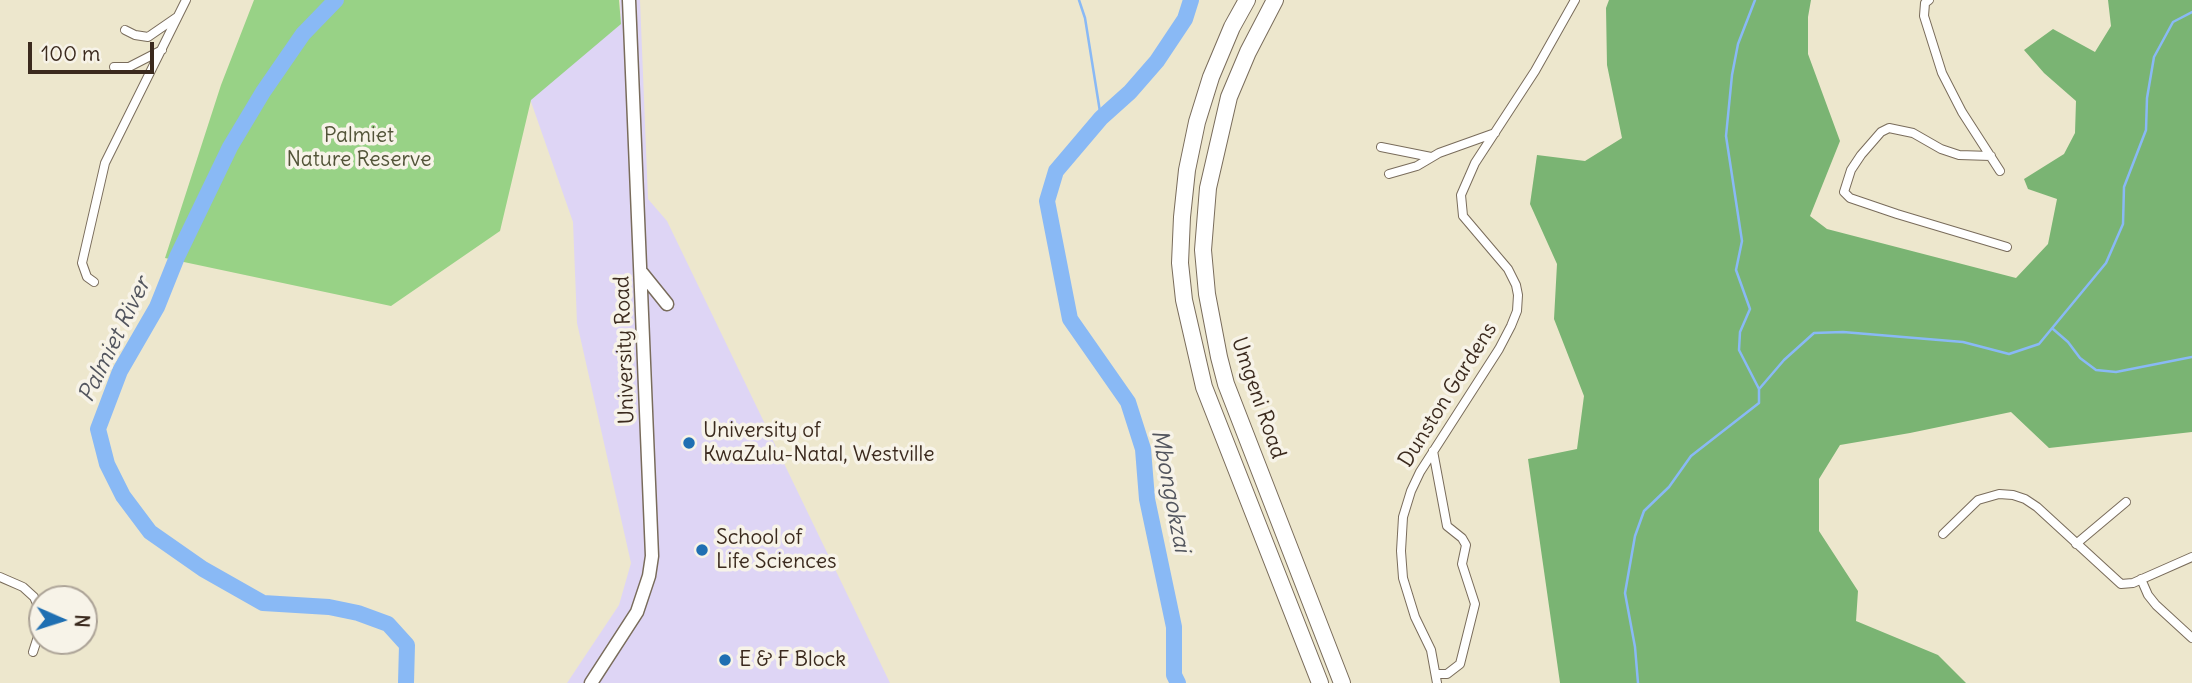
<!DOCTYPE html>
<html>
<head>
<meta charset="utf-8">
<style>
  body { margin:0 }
  #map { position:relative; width:2192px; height:683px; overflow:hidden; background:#ede7cd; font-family:Delius,sans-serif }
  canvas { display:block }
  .north { position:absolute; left:28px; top:585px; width:70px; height:70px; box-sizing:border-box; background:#f7f3e8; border:2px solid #aca397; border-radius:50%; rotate:93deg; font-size:19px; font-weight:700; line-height:28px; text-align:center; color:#3b2a1e }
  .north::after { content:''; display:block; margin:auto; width:24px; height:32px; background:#1f6fb2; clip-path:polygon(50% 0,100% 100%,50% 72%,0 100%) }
  .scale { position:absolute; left:28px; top:42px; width:126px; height:32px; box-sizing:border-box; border:4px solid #3b2a1e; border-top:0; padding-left:9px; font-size:21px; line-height:24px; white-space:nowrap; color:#3b2a1e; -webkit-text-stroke:5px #f7f3e8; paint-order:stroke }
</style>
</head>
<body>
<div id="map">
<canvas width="2192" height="683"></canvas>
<div class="north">N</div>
<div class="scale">100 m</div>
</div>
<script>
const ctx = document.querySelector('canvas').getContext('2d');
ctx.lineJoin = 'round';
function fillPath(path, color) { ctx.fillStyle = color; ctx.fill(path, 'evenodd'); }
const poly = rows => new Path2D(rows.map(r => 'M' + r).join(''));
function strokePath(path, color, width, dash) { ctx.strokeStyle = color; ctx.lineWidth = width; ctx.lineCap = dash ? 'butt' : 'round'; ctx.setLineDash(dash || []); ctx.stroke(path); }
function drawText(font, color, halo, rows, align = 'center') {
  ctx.font = font + ' Delius,sans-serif'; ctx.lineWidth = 7; ctx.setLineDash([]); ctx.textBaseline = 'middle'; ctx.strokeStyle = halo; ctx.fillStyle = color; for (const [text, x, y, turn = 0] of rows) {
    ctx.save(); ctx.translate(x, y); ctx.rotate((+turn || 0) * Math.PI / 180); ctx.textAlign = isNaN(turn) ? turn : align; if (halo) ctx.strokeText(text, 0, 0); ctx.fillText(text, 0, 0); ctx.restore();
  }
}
fillPath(poly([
  [620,0,640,0,648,199,667,221,890,683,567,683,619,605,631,563,577,323,573,222,529,96,621,24]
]), '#ded5f5');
fillPath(poly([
  [254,0,619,0,621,24,531,100,500,231,391,306,165,258,221,85]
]), '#98d286');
fillPath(poly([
  [1609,0,1811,0,1808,17,1808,54,1840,141,1810,216,1827,229,2016,278,2048,244,2057,199,2028,189,2024,179,2064,154,2075,133,2076,101,2044,73,2024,50,2053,29,2095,52,2111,26,2108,0,2192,0,2192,432,2049,448,2011,412,1910,433,1840,445,1819,479,1819,531,1858,591,1856,621,1938,655,1966,683,1560,683,1528,459,1577,449,1584,396,1554,319,1557,264,1530,204,1537,155,1585,161,1622,138,1607,65,1606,8]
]), '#7ab473');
strokePath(poly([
  [1079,0,1085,18,1101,118],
  [2053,329,2068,342,2080,358,2096,370,2116,372,2192,357],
  [1760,388,1784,360,1814,333,1843,332,1963,342,2009,354,2039,344,2106,263,2123,224,2124,187,2146,130,2147,98,2154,57,2173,22,2192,12],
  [1638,683,1635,647,1625,593,1635,536,1644,511,1669,487,1691,456,1759,403,1759,389,1739,350,1740,332,1750,309,1736,270,1742,241,1726,136,1732,75,1738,44,1755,0]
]), '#89b9f5', 2.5);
strokePath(poly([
  [336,0,303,34,263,92,230,147,177,257,157,307,120,371,98,429,107,464,123,496,150,532,203,569,263,603,329,607,358,613,388,624,407,645,406,683],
  [1178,683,1174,675,1174,627,1147,499,1143,449,1128,402,1070,319,1047,201,1056,171,1101,118,1130,92,1157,61,1185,19,1191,0]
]), '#89b9f5', 16);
const street = poly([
  [1929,0,1925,3,1924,16,1942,73,1962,112,2000,171],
  [125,30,135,35,148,37,177,17],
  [114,67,129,67,162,50],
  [1381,147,1431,157],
  [1991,156,1959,155,1941,149,1913,133,1889,128,1881,132,1861,155,1851,170,1844,192,1850,198,1897,214,2007,247],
  [1389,174,1417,166,1439,153,1495,133],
  [94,282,87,277,82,263,105,163,186,0],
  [1433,451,1447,526,1462,538,1466,545,1462,564,1475,604,1460,664,1447,674,1436,674],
  [1943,534,1978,500,1999,494,2013,495,2025,499,2037,507,2121,584,2133,583,2192,557],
  [2076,544,2126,502],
  [0,577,23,587,34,597,42,615],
  [2141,579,2148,595,2156,605,2192,638],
  [33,652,42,624],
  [1437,683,1431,650,1415,617,1403,578,1401,551,1403,517,1411,491,1420,472,1499,349,1511,326,1517,311,1518,295,1516,285,1508,269,1463,216,1461,195,1475,163,1535,71,1575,0]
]);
const secondary = poly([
  [642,273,667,304],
  [591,683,637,612,649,576,652,556,629,0]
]);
const highway = poly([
  [1247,0,1232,27,1211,77,1197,122,1187,170,1182,217,1180,263,1184,300,1204,387,1320,683],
  [1275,0,1248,52,1229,97,1208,188,1203,250,1207,294,1219,357,1226,384,1342,683]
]);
strokePath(street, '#796c5b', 10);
strokePath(secondary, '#796c5b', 15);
strokePath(highway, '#796c5b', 18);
strokePath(street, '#fff', 8);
strokePath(secondary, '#fff', 12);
strokePath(highway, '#fff', 16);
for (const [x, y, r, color] of [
  [689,443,7,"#1f6fb2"],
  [702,550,7,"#1f6fb2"],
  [725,660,7,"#1f6fb2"]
]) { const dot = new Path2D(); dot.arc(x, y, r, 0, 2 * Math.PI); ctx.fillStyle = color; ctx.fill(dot); strokePath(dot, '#f7f3e8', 2.5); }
drawText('21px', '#525438', '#f7f3e8', [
  ["Palmiet",359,136],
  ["Nature Reserve",359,160]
]);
drawText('21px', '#3b2a1e', '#f7f3e8', [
  ["University Road",625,350,-92],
  ["Dunston Gardens",1448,395,-58],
  ["Umgeni Road",1258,398,71]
]);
drawText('21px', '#3b2a1e', '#f7f3e8', [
  ["University of",703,431],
  ["KwaZulu-Natal, Westville",703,455],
  ["School of",716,538],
  ["Life Sciences",716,562],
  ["E & F Block",739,660]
], 'left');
drawText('italic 23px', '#52555e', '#f7f3e8', [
  ["Palmiet River",115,340,-64],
  ["Mbongokzai",1170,491,79]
]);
</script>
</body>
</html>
